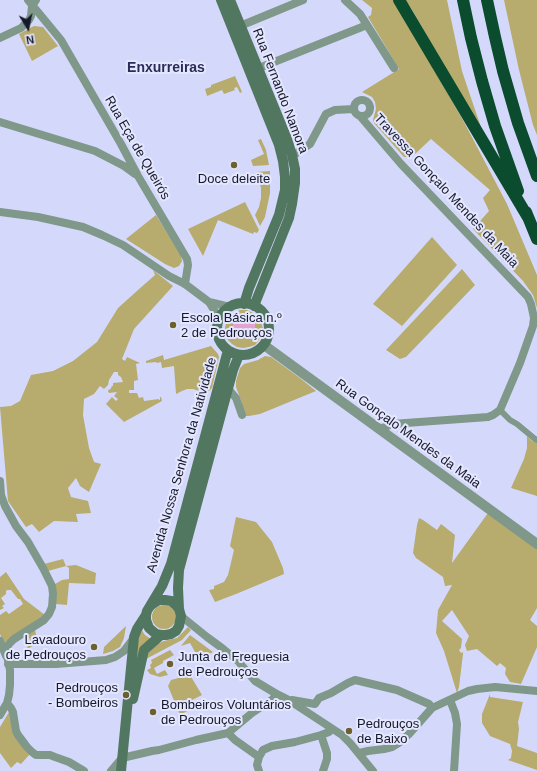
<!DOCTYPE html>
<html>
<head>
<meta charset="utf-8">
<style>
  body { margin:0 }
  #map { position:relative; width:537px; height:771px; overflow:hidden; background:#d4d9fc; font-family:Helvetica,sans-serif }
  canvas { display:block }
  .north { position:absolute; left:8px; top:8px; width:40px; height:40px; -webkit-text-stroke:3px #e4e7fe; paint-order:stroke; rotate:170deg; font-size:11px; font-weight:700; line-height:16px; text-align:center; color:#16182c }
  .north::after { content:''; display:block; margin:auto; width:14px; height:18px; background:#16182c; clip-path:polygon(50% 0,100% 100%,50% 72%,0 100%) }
</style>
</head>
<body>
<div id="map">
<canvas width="537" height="771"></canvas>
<div class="north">N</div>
</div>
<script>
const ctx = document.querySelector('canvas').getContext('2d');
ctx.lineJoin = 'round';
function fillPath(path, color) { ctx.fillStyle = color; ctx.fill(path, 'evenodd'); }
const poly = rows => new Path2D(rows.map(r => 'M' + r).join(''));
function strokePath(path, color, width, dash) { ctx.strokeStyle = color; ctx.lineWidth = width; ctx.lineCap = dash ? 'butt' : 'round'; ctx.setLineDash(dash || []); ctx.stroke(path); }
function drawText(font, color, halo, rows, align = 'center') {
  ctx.font = font + ' Helvetica,sans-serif'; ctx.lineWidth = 4; ctx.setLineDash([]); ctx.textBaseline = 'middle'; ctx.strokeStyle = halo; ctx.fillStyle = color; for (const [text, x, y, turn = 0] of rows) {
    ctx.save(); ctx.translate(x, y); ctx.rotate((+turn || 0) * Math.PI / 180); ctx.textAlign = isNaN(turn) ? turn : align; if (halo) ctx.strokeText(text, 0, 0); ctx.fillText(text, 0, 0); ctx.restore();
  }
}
fillPath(poly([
  [362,0,393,0,429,60,464,122,507,204,537,275,537,308,533,295,523,281,473,229,489,211,483,198,490,190,431,139,416,153,409,157,404,157,374,123,373,120,376,109,375,102,372,97,362,92,399,69,368,17,371,15,372,8],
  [405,0,447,0,462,71,470,95,484,136,411,8],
  [504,0,537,0,537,135,533,125,519,70],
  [34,26,43,27,58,46,32,61,19,34],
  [235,76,242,92,240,93,237,87,234,88,235,90,224,94,222,90,207,96,205,89,211,87,211,85],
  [261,139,266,150,269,165,253,166,251,160,264,154,258,140],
  [270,171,270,193,265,217,260,226,255,215,259,207,261,198,261,188,258,176,256,172],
  [245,202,259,230,257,233,254,232,253,234,218,220,203,256,188,229],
  [156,215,181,255,182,261,179,266,174,268,165,264,126,239],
  [432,237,457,265,402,326,373,304],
  [462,269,475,285,406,357,400,359,386,350],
  [153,270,173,286,134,329,122,359,125,361,127,357,140,363,136,364,138,380,134,381,134,390,129,390,129,393,137,393,139,398,143,397,144,401,159,399,159,400,160,400,160,397,161,397,162,401,124,422,106,404,112,397,116,401,118,399,114,396,117,392,109,393,108,391,109,389,110,390,112,386,113,386,113,383,123,382,121,377,118,375,118,372,114,372,109,380,108,385,104,389,100,386,94,394,84,399,83,415,89,448,94,462,101,464,89,492,80,486,76,478,68,488,71,497,88,501,91,513,76,514,78,522,54,521,39,532,32,524,26,527,8,501,0,407,11,406,20,401,31,375,53,371,73,361,97,342,118,308,138,290,155,275],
  [240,310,247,310,253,313,258,317,261,322,263,329,262,335,259,340,255,345,249,347,243,348,237,347,232,344,228,340,225,334,225,328,226,323,229,317,234,313],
  [250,318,255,323,255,330,251,336,244,338,234,329,233,325,235,322],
  [211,346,218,354,219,357,212,388,209,391,206,392,203,392,193,389,187,389,182,391,176,394,174,366,162,368,161,362,157,363,156,362,146,363,146,361,163,355,164,360],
  [265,356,271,357,300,378,316,391,260,414,249,416,246,416,241,403,242,403,236,387,236,381,240,368,244,364,258,360],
  [527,436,532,441,537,443,537,496,511,488,524,459,527,448],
  [488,513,537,548,537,608,530,620,537,626,537,647,521,684,510,682,505,674,506,668,500,663,497,666,477,649,467,651,465,645,469,636,452,610,442,621,462,639,461,648,459,650,461,653,463,652,463,654,459,687,457,693,444,651,436,633,438,610,452,585,445,586,443,577,416,558,413,553,417,525,419,518,423,520,437,530,441,524,455,535,452,563],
  [236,517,256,522,272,542,283,568,284,574,236,594,215,602,209,590,214,589,214,586,224,582,228,575,234,550,230,546],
  [63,559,66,566,76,565,96,573,95,584,69,583,67,605,56,604,55,584,62,580,69,579,69,568,66,566,48,571,44,564],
  [6,572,24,599,45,615,5,642,2,639,0,634,0,615,6,611,9,614,23,604,20,599,18,599,11,590,7,590,6,591,6,594,1,598,5,604,2,606,4,608,0,610,0,577],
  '152 617a12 12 0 1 1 24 0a12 12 0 1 1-24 0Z',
  [126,626,124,638,120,647,113,651,103,654,104,647],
  [188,627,191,630,182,640,146,659,148,653,157,644,164,641,177,638],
  [141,629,145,635,151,639,128,713,137,646],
  [35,630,38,642,28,649,27,647,32,643,27,635],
  [190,635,213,652,199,659,190,643,181,646],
  [170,650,174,655,163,661,163,663,154,668,157,674,165,670,168,675,160,677,150,674,147,670,151,668,150,665,152,663,151,660],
  [190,675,202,695,190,701,193,708,180,715,168,686,171,680],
  [490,694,490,697,523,702,518,722,519,729,517,746,537,753,537,770,508,760,511,758,512,751,510,744,490,736,482,723,482,714],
  [9,712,30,754,21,764,17,762,11,768,0,753,0,727]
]), '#b7ab6e');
fillPath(poly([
  '233 327a11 11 0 1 1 22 0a11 11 0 1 1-22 0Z'
]), '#e5a2d1');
strokePath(poly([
  [500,410,510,420,517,424,535,439,537,440]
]), '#7f9889', 6);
strokePath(poly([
  [28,0,61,40,121,144,138,176,187,259,188,265,185,284],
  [367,25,394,68],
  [240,26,303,0],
  [0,38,21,28,29,20,31,16,32,6,36,0],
  [254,70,367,25,360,14,345,0],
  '354 108a8 8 0 1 1 16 0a8 8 0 1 1-16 0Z',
  [360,116,401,164,528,297,531,304,534,318,533,326,520,363,500,410,493,415,488,417,392,424,380,429],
  [0,122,95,151,124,166,135,174],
  [292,155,297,153,310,144,326,114,335,110,354,109],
  [0,212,38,217,83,227,102,235,123,245,169,276,185,284,209,302,230,307],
  [209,302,217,315,218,323],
  [228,390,230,391,236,398,242,415],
  [0,481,1,495,5,506,16,526,28,542,43,568,52,586,53,594,52,607,49,614,44,620,14,639,8,645,7,649,7,656,10,670,10,685,9,695,7,703,0,715],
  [181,616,207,637,222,648,238,661,255,681,275,693,287,699,342,735,350,743,373,771],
  [0,641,6,656],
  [8,664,56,664,106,660,115,657,124,651,134,638],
  [292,700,315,704,319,698,331,693,348,683,355,680,397,690,429,704,432,708],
  [450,700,455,713,457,724,454,771],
  [7,703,11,708,13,712,16,731,18,735,27,747,32,752,36,755,50,755,55,757,69,762,84,771],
  [228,733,235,740,259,757],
  [321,735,327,753,327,759,323,771],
  [359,753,368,751,384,749,392,747,400,742,409,734,432,708,468,691,477,689,495,687,537,691],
  [111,771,122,758,152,751,159,750,196,740,228,733,252,713,273,699,275,696,275,693],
  [259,771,257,765,259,757,263,750,272,746,295,742,321,735,329,732,332,729]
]), '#7f9889', 8);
strokePath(poly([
  [264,345,537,544]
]), '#7f9889', 10);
strokePath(poly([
  [221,0,279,145,283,161,285,177,285,190,279,215,249,288,244,304],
  [230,0,287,139,292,155,295,169,295,183,292,204,289,218,254,306],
  '217 329a26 26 0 1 1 52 0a26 26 0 1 1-52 0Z',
  [150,606,154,603,159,600,165,600,171,601,176,605,179,609],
  [146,615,146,620,149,628,156,634,161,635,166,635,171,634,176,631,179,626,181,616,179,609,178,588,179,570,233,370,239,355],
  [133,699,144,650,161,635],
  [121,771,134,637,137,629,146,615,147,611,162,586,171,564,228,350]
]), '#527761', 10);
strokePath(poly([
  [399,0,529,219],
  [463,0,471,38,482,81,495,126,518,191],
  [487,0,495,37,503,71,518,123,537,176],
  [526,212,537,239]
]), '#0b4b2e', 12);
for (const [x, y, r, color] of [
  [234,165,4,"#6c612e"],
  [173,325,4,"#6c612e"],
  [94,647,4,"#6c612e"],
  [170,664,4,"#6c612e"],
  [126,695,4,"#6c612e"],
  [153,712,4,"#6c612e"],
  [349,731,4,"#6c612e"]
]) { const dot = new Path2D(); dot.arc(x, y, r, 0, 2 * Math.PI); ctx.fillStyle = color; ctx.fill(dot); strokePath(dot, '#e4e7fe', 1.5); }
drawText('13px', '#16182c', '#e4e7fe', [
  ["Rua Fernando Namora",280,91,69],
  ["Rua Eça de Queirós",137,148,60],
  ["Travessa Gonçalo Mendes da Maia",446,191,47],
  ["Rua Gonçalo Mendes da Maia",408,434,36],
  ["Avenida Nossa Senhora da Natividade",182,465,-74]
]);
drawText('13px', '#16182c', '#e4e7fe', [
  ["Doce deleite",234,179,"center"],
  ["Escola Básica n.º",181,318],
  ["2 de Pedrouços",181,333],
  ["Lavadouro",86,640,"right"],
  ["de Pedrouços",86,655,"right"],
  ["Junta de Freguesia",178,657],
  ["de Pedrouços",178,672],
  ["Pedrouços",118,688,"right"],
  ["- Bombeiros",118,703,"right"],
  ["Bombeiros Voluntários",161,705],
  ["de Pedrouços",161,720],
  ["Pedrouços",357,724],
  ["de Baixo",357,739]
], 'left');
drawText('bold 14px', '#2a2d5a', '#e4e7fe', [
  ["Enxurreiras",166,68]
]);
</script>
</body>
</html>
